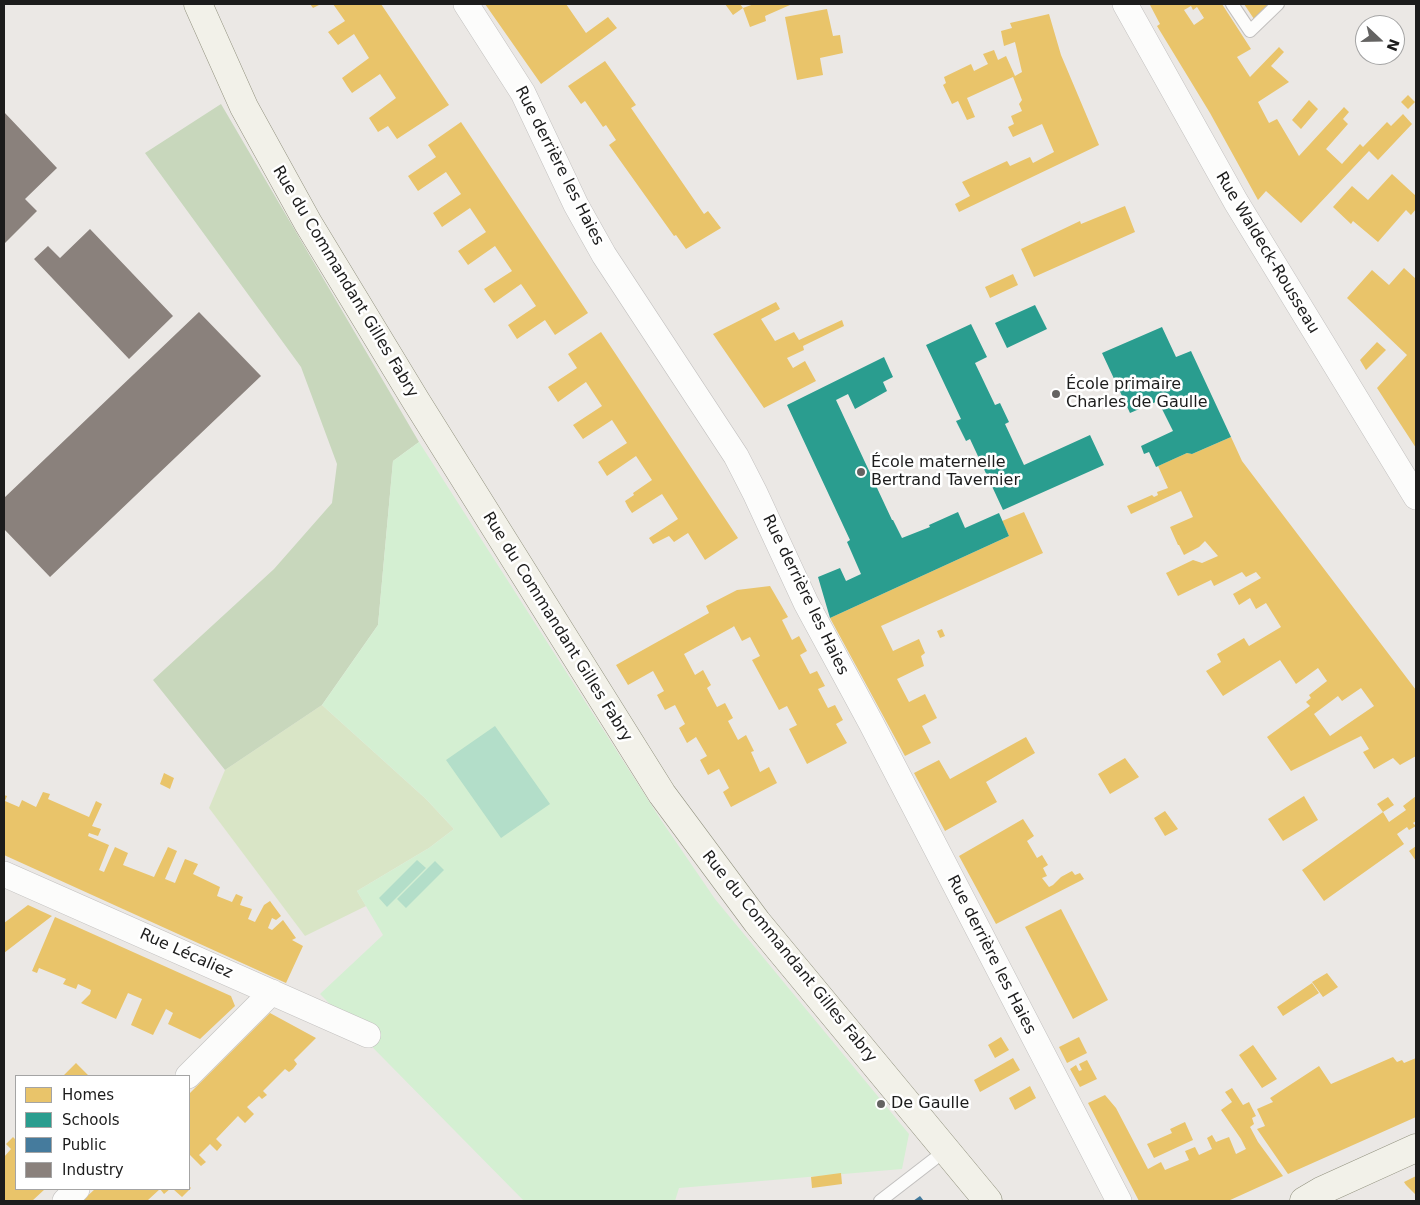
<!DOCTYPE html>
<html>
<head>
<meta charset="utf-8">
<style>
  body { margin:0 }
  #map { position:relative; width:1420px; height:1205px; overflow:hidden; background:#ebe8e5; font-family:"DejaVu Sans",sans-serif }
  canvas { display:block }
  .frame { position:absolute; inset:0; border:5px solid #1c1c1c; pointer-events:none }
  .legend { position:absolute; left:15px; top:1075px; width:175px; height:115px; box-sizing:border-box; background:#fff; border:1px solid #a4a4a4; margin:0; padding:6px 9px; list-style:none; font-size:15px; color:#1c1c1c }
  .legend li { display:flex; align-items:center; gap:10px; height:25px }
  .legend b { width:25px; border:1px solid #a4a4a4 }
  .north { position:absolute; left:1355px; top:15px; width:50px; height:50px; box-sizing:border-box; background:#fff; border:1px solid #a4a4a4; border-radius:50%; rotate:111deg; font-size:14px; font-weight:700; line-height:20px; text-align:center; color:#1c1c1c }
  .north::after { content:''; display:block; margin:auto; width:18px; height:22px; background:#646362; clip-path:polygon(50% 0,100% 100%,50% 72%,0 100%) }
</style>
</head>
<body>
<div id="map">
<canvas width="1420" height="1205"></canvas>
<div class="frame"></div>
<ul class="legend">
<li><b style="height:14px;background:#e9c46a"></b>Homes</li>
<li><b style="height:14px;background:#2a9d8f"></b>Schools</li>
<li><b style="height:14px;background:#457b9d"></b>Public</li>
<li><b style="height:14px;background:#8a817c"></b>Industry</li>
</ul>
<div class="north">N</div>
</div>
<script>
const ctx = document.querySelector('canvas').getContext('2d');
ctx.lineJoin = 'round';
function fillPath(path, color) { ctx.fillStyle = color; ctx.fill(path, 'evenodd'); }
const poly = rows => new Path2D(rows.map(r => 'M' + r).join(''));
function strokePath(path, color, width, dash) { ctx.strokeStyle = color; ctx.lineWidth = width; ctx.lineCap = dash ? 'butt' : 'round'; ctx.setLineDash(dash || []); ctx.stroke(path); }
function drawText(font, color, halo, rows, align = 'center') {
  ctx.font = font + ' "DejaVu Sans",sans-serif'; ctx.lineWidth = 5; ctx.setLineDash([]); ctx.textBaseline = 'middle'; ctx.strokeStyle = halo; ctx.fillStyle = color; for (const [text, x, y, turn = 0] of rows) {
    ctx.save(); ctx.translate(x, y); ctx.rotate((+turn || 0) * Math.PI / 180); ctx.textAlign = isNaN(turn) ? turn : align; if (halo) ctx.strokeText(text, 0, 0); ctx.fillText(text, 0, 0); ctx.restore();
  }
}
fillPath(poly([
  [322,705,426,799,454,829,429,848,357,891,366,906,305,936,209,808,225,770]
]), '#d9e5c6');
fillPath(poly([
  [221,104,419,442,393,461,378,625,322,705,225,770,153,680,274,569,332,503,337,464,301,367,145,153]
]), '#c8d7bc');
fillPath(poly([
  [419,442,661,820,715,899,909,1134,902,1169,679,1188,675,1201,524,1201,320,994,383,935,357,891,429,848,454,829,426,799,322,705,378,625,393,461]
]), '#d4efd2');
fillPath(poly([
  [495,726,550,804,501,838,446,760],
  [417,860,426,868,387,907,379,898],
  [435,861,444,870,406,908,397,899]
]), '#b3dec9');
fillPath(poly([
  [310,4,321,4,313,8],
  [333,4,381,4,449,105,397,139,388,126,378,132,369,118,396,98,380,74,352,93,347,86,342,78,369,58,354,34,338,45,328,32,345,21],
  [485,4,566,4,586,33,608,17,617,28,541,84],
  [725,4,740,4,743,8,733,15],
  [754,4,790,4,790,5,765,16,766,21,750,27,743,8],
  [1153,4,1222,4,1251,49,1237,57,1250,77,1279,47,1284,52,1271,66,1289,82,1258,102,1269,123,1277,119,1299,156,1344,107,1349,112,1343,119,1348,124,1326,149,1342,164,1360,144,1363,147,1387,122,1391,126,1403,114,1412,124,1378,160,1369,151,1301,223,1266,191,1258,200,1210,113,1157,26,1160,24,1150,5],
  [1191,6,1193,10,1197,7,1204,18,1194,25,1184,10],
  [1244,4,1274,4,1256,22],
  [827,9,833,36,840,35,843,53,820,58,823,75,797,80,785,17],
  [1049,14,1061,55,1099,145,959,212,955,204,970,196,962,182,1007,161,1010,166,1030,157,1033,163,1054,152,1042,124,1013,137,1008,127,1014,124,1011,116,1022,111,1019,104,1022,100,1013,77,967,98,975,117,967,120,958,101,952,104,943,85,946,83,944,77,971,64,974,71,988,64,983,54,994,50,998,60,1006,56,1015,76,1022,72,1015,42,1004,46,1001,31,1012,28,1010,23],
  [605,61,636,105,631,108,704,214,708,211,721,228,686,249,676,235,674,236,609,145,616,140,606,125,603,127,585,101,581,104,568,86],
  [1408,95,1415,102,1408,109,1401,102],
  [1309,100,1318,109,1301,129,1292,120],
  [461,122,588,313,555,335,545,320,517,339,508,325,536,306,521,284,494,303,488,295,484,289,512,271,495,246,468,265,458,251,486,232,470,208,442,227,433,213,461,194,446,172,418,191,408,176,436,157,428,145],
  [1392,174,1416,196,1416,209,1411,215,1406,210,1378,242,1353,221,1351,224,1333,207,1352,186,1368,200],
  [1125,206,1135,232,1034,277,1021,249,1080,221,1081,224],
  [1404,268,1416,279,1416,448,1377,388,1407,355,1347,298,1372,270,1389,285],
  [1013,274,1018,285,990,298,985,287],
  [776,302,780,309,761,319,775,341,794,332,799,340,842,320,844,326,803,346,804,350,787,358,793,368,805,361,816,381,764,408,713,334],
  [601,332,738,538,705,560,688,533,674,542,669,536,653,544,649,538,678,519,662,494,632,513,628,507,625,501,634,495,633,493,652,480,636,456,607,476,598,462,627,443,612,420,583,439,573,425,602,406,586,382,558,402,548,387,577,368,568,354],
  [1377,342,1386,350,1366,370,1360,360],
  [1231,437,1242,461,1416,690,1416,756,1400,765,1393,758,1374,769,1363,752,1369,749,1361,736,1291,771,1267,737,1310,706,1306,702,1311,698,1309,695,1327,681,1318,668,1296,684,1280,660,1223,696,1206,671,1221,662,1217,654,1244,638,1249,646,1281,627,1266,603,1256,609,1250,598,1239,605,1233,594,1261,578,1256,572,1246,577,1242,572,1214,586,1211,580,1178,596,1166,573,1193,560,1202,563,1218,556,1205,541,1199,547,1184,555,1179,545,1178,545,1170,527,1193,517,1181,491,1131,514,1127,506,1152,495,1154,497,1158,495,1157,492,1168,488,1158,466,1187,453,1192,454],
  [1361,688,1374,706,1330,736,1314,714,1338,696,1342,701],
  [1024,512,1043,553,881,626,893,651,919,639,925,653,921,656,924,666,897,679,909,702,925,694,937,718,922,726,931,743,905,756,830,618,1009,536,1002,521],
  [770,586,788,617,782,620,792,640,799,636,807,651,800,655,810,674,817,671,825,686,818,689,828,708,835,705,843,720,836,724,847,743,807,764,789,729,797,725,787,706,779,710,752,660,760,656,750,637,742,641,734,626,733,627,684,654,695,675,703,670,711,685,707,688,717,707,725,703,733,718,728,721,738,740,746,735,754,751,751,752,760,772,769,767,777,783,731,807,723,792,729,788,719,769,708,775,700,760,707,756,696,737,687,743,679,728,685,724,675,705,665,710,657,695,664,691,653,671,628,685,616,665,709,613,706,606,737,590],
  [942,629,945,636,940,638,937,631],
  [1026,737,1035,753,986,782,997,802,945,831,914,773,939,760,950,779],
  [1125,758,1139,777,1110,794,1098,774],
  [164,773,174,778,170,789,160,784],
  [43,792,50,794,48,799,89,817,96,801,102,804,92,826,101,829,98,836,89,833,88,836,109,845,99,870,104,872,115,847,128,853,123,865,154,877,168,847,177,851,165,879,175,883,185,859,198,864,193,874,220,887,217,896,232,902,236,894,243,897,240,905,252,909,248,919,255,922,264,905,270,901,281,916,276,920,272,918,268,928,272,930,283,920,296,938,292,940,303,946,286,983,4,855,4,795,7,796,5,801,19,807,22,800,36,807],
  [1304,796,1318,820,1283,841,1268,819],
  [1416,796,1416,821,1413,823,1416,826,1409,830,1407,827,1397,834,1404,844,1324,901,1302,870,1383,812,1389,822,1406,810,1403,806],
  [1388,797,1394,805,1383,812,1377,804],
  [1165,811,1178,829,1165,836,1154,818],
  [1023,819,1034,836,1027,841,1037,858,1042,855,1048,865,1043,868,1047,876,1042,878,1049,887,1053,885,1061,877,1072,871,1075,875,1080,873,1084,879,996,924,959,856],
  [1416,846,1416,861,1409,851],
  [28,905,52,916,4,953,4,923],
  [1061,909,1108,1000,1073,1019,1025,927],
  [55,917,231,996,235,1006,200,1039,168,1024,173,1013,166,1009,153,1035,131,1025,142,999,128,993,116,1019,81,1003,90,994,91,990,78,984,76,989,63,984,66,979,39,968,37,973,32,971],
  [1327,973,1338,987,1323,997,1312,982],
  [1312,983,1319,993,1283,1016,1277,1007],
  [270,1013,316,1038,294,1060,297,1064,293,1069,289,1072,285,1069,263,1091,267,1095,262,1099,259,1096,247,1107,254,1114,245,1123,238,1116,216,1139,222,1145,217,1151,210,1144,199,1155,206,1162,201,1166,190,1155,189,1157,189,1094],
  [1001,1037,1009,1050,995,1058,988,1045],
  [1079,1037,1087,1053,1067,1063,1059,1047],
  [1253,1045,1277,1079,1262,1088,1239,1055],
  [1393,1057,1397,1062,1402,1060,1404,1063,1416,1058,1416,1117,1288,1174,1257,1129,1265,1126,1257,1109,1273,1102,1270,1098,1319,1066,1331,1084],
  [1013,1058,1020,1070,980,1092,974,1080],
  [1087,1060,1097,1079,1080,1087,1070,1069,1076,1065,1079,1071,1082,1070,1079,1064],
  [76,1063,89,1076,63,1076],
  [1030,1086,1036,1098,1015,1110,1009,1098],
  [1232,1088,1243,1105,1249,1102,1256,1116,1252,1118,1254,1124,1250,1127,1258,1142,1283,1176,1228,1201,1139,1201,1088,1103,1105,1095,1116,1108,1148,1169,1161,1162,1165,1170,1189,1160,1185,1151,1195,1147,1199,1155,1212,1149,1207,1138,1212,1135,1216,1142,1229,1137,1236,1154,1246,1149,1241,1139,1221,1110,1232,1102,1225,1092],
  [1185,1122,1193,1140,1154,1158,1147,1144,1172,1133,1170,1129],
  [13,1137,16,1140,16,1189,45,1189,32,1201,4,1201,4,1157,11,1149,6,1144],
  [841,1173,842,1184,812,1188,811,1177],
  [1416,1176,1416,1195,1406,1185,1404,1182],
  [189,1186,191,1188,182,1197,173,1189,189,1189],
  [95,1189,170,1189,164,1194,160,1189,148,1200,150,1201,82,1201]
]), '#e9c46a');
fillPath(poly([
  [1035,305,1047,329,1007,348,995,323],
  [971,324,987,357,975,363,995,405,1000,403,1009,422,1005,424,1024,465,1090,435,1104,465,1003,510,970,439,966,441,956,421,961,419,926,345],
  [1162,327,1176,357,1191,351,1231,437,1192,454,1187,453,1156,467,1149,452,1144,454,1141,446,1173,431,1158,401,1130,413,1102,353],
  [884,357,893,377,883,382,887,391,855,409,848,394,836,400,892,520,893,520,902,538,930,527,929,525,958,512,965,528,999,513,1009,536,830,618,818,577,840,568,846,581,861,574,847,542,850,540,787,405]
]), '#2a9d8f');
fillPath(poly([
  [920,1196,924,1201,913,1201]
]), '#457b9d');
fillPath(poly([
  [4,112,57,168,25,199,37,211,4,244],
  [90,229,173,316,129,359,34,259,48,246,60,258],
  [199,312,261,376,50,577,4,529,4,498]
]), '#8a817c');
const lane = poly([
  [1232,4,1250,31,1278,4],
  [880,1201,946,1150]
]);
const street = poly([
  [466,4,523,93,576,205,604,255,736,456,755,493,806,603,871,723,1119,1201],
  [1125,4,1236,202,1416,497],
  [4,874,368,1035],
  [188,1076,272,992],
  [65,1201,77,1189]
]);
const secondary = poly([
  [198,4,244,107,308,223,416,401,662,794,757,922,988,1201],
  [1304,1201,1321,1191,1416,1148]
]);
strokePath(lane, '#c2c0bf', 14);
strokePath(street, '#c2c0bf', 26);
strokePath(secondary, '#92927f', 29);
strokePath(lane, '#fcfcfb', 12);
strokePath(street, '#fcfcfb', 25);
strokePath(secondary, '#f2f1e9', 28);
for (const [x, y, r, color] of [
  [1056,394,5,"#646362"],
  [861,472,5,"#646362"],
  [881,1104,5,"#646362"]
]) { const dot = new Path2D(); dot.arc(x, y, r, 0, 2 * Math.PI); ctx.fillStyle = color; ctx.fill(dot); strokePath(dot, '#fff', 2); }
drawText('16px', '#1c1c1c', '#fff', [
  ["Rue derrière les Haies",559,166,63],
  ["Rue Waldeck-Rousseau",1267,253,59],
  ["Rue du Commandant Gilles Fabry",345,282,59],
  ["Rue derrière les Haies",805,595,64],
  ["Rue du Commandant Gilles Fabry",557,627,58],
  ["Rue Lécaliez",186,954,24],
  ["Rue derrière les Haies",991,955,63],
  ["Rue du Commandant Gilles Fabry",789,957,51]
]);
drawText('16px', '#1c1c1c', '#fff', [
  ["École primaire",1066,385],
  ["Charles de Gaulle",1066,403],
  ["École maternelle",871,463],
  ["Bertrand Tavernier",871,481],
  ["De Gaulle",891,1104]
], 'left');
</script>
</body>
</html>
